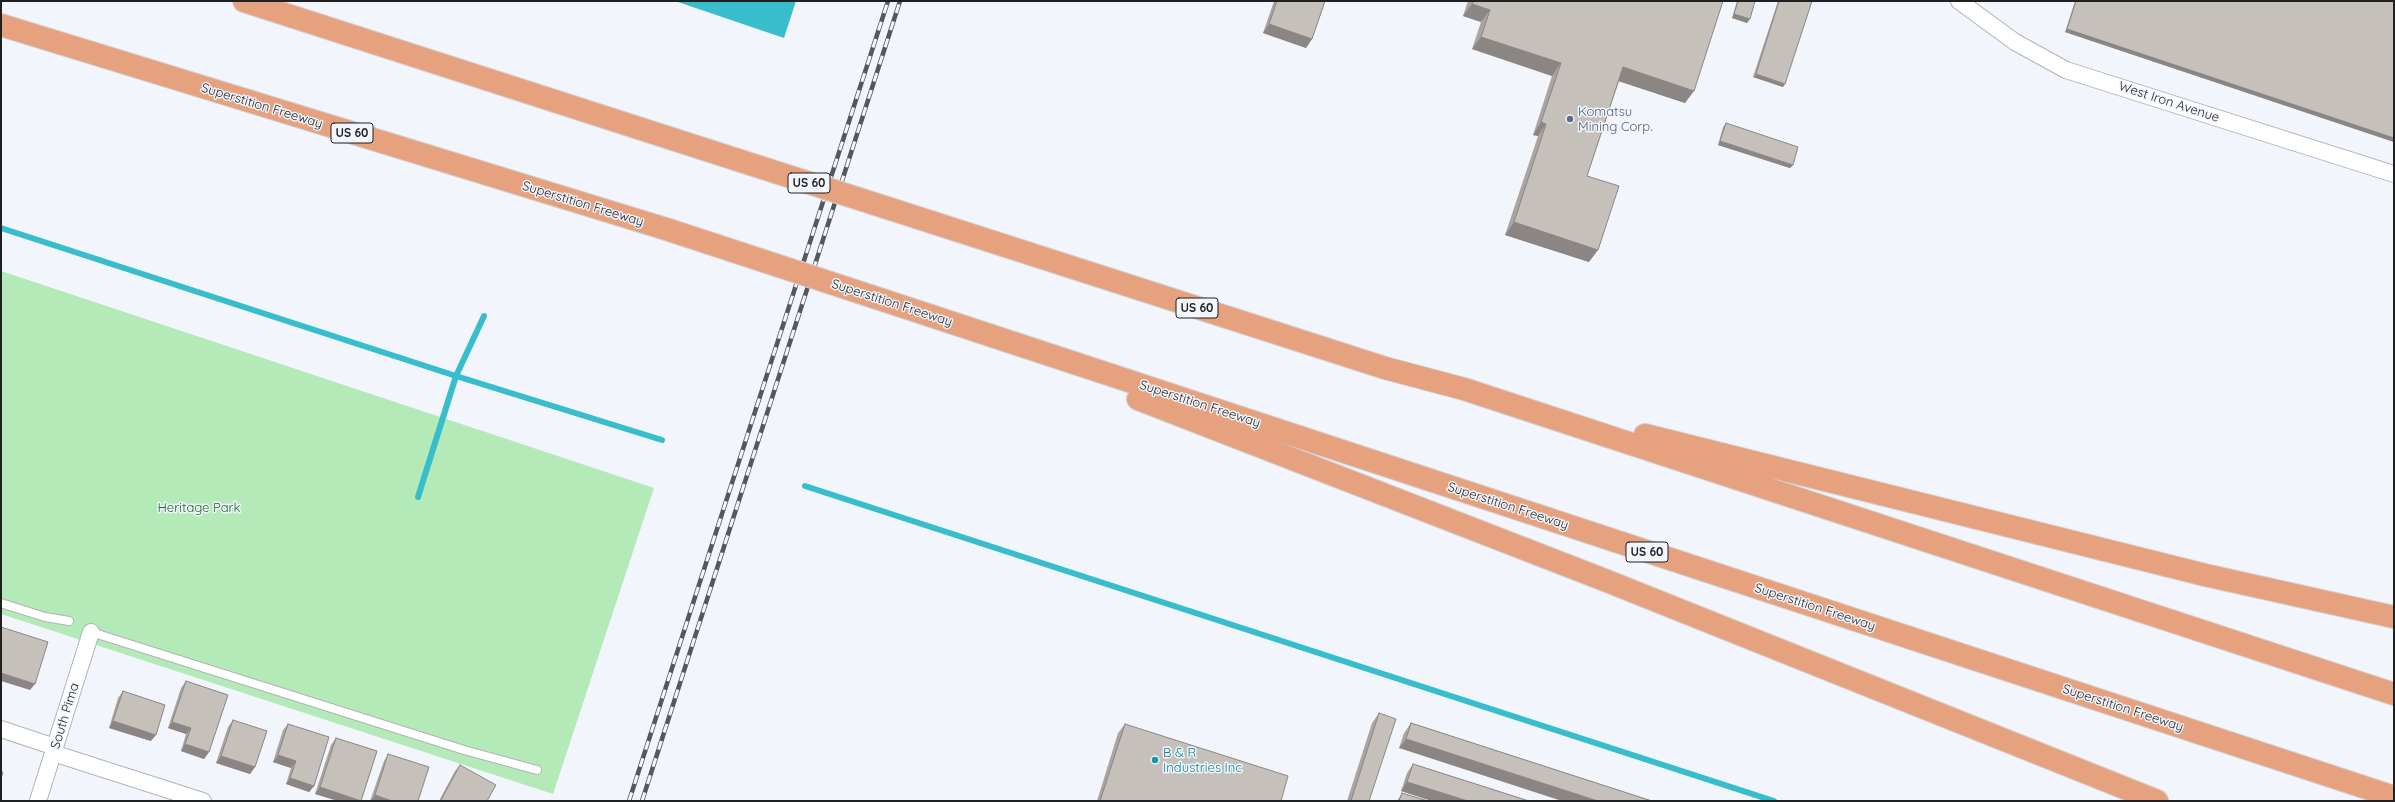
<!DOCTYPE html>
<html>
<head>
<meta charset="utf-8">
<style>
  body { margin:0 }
  #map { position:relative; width:2395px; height:802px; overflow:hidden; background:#f2f5fc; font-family:Quicksand,sans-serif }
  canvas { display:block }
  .frame { position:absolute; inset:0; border:2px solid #1f2022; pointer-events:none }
</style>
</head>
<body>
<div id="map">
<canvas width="2395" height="802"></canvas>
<div class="frame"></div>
</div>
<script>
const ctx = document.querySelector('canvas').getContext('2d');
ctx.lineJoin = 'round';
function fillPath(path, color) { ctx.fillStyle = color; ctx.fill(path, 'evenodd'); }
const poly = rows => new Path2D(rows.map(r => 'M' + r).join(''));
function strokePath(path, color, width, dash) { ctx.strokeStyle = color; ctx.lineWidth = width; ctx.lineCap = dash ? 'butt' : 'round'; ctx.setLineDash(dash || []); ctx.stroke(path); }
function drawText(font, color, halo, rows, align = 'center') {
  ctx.font = font + ' Quicksand,sans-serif'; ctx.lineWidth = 3; ctx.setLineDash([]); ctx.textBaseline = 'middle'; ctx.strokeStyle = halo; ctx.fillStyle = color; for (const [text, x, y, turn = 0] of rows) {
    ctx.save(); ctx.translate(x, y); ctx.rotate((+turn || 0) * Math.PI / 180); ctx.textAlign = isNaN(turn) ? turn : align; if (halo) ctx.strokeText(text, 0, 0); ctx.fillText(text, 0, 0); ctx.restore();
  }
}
fillPath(poly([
  [1,271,654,488,553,794,1,614]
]), '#b3eab7');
fillPath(poly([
  [675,1,796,1,784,38]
]), '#37bdcb');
strokePath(poly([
  [1,228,456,376,662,440],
  [805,486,1774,801],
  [418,497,456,376,484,316]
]), '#37bdcb', 6);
const lane = poly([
  [1,603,45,617,69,621],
  [91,632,464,750,537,770]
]);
const street = poly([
  [1959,1,2015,42,2066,70,2394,174],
  [1,729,55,747],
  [53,753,203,801],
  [38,801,91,632]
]);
const highway = poly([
  [244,1,688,144],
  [1,25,666,229],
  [931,222,1385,368,1464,389,2394,694],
  [901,306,2394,797],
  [1138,399,1607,581,2157,801],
  [1645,435,2205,575,2394,617]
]);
strokePath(lane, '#b1b3ba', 10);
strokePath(street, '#b1b3ba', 18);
strokePath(highway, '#d2d2d3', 24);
strokePath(lane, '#fff', 8);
strokePath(street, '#fff', 16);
strokePath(highway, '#e6a17e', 22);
const rail = poly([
  [629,801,888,1],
  [642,801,900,1]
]);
strokePath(rail, '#56575b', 4.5);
strokePath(rail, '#f2f5fc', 3, [9]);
const highwayBridge = poly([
  [688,144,931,222],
  [666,229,901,306]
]);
strokePath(highwayBridge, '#d2d2d3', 24, []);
strokePath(highwayBridge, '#e6a17e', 22);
fillPath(poly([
  [1274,1,1325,1,1312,39,1306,48,1263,33],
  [1468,1,1723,1,1685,103,1619,81,1587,176,1589,262,1505,235,1538,136,1533,135,1552,76,1472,49,1481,22,1463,16],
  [1737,1,1755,1,1747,23,1732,18],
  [1778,1,1812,1,1783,87,1753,77],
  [2075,1,2394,1,2394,142,2065,32],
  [1726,123,1793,165,1790,168,1718,145,1723,127],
  [186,681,209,752,204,759,181,751,186,734,168,728,181,688],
  [123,691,151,741,109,728,118,698],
  [1379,713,1369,801,1347,801,1372,723],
  [233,720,255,767,250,774,216,763,228,727],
  [1411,723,1652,801,1399,748,1404,733],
  [288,724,314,786,309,792,286,784,291,768,273,762,283,730],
  [1125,724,1281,801,1097,801,1118,733],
  [336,738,377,751,361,801,338,801,315,794,331,745],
  [388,754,418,801,370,801,384,761],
  [1413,764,1529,801,1432,801,1401,791,1407,773],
  [460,765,487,801,439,801,455,771],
  [1402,793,1428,801,1397,801]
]), '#aaa5a1');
fillPath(poly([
  [1472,4,1490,10,1481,22,1463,16],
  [1734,14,1750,19,1747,23,1732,18],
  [1269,24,1312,39,1306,48,1263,33],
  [2067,29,2394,138,2394,142,2065,32],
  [1481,37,1561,63,1552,76,1472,49],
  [1623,67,1694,91,1685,103,1615,80],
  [1756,74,1785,84,1783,87,1753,77],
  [1541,122,1546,124,1538,136,1533,135],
  [1720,141,1793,165,1790,168,1718,145],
  [1514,222,1598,250,1589,262,1505,235],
  [1,673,35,684,30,690,1,681],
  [113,721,156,735,151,741,109,728],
  [172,722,191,728,186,734,168,728],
  [1406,739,1598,801,1562,801,1399,748],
  [185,744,209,752,204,759,181,751],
  [278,755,296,761,291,768,273,762],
  [221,756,255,767,250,774,216,763],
  [290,778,314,786,309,792,286,784],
  [1407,782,1468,801,1432,801,1401,791],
  [320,787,361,801,338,801,315,794],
  [375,795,392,801,371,801]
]), '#8b8683');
const building = poly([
  [1277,1,1325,1,1312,39,1269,24,1277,1],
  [1473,1,1723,1,1694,91,1623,67,1587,176,1619,186,1598,250,1514,222,1546,124,1541,122,1561,63,1481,37,1490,10,1472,4,1473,1],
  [1738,1,1755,1,1750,19,1734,14,1738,1],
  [1779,1,1812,1,1785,84,1756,74,1779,1],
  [2076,1,2394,1,2394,138,2067,29,2076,1],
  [1726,123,1798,147,1793,165,1720,141,1726,123],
  [1,627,48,642,35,684,1,673,1,627],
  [186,681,228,695,209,752,185,744,191,728,172,722,186,681],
  [123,691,165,705,156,735,113,721,123,691],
  [1379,713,1396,719,1369,801,1351,801,1379,713],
  [233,720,267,731,255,767,221,756,233,720],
  [1411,723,1652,801,1598,801,1406,739,1411,723],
  [288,724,329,737,314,786,290,778,296,761,278,755,288,724],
  [1125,724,1288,776,1281,801,1100,801,1125,724],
  [336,738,377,751,361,801,320,787,336,738],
  [388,754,429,767,418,801,392,801,375,795,388,754],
  [1413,764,1529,801,1468,801,1407,782,1413,764],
  [460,765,496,785,487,801,442,801,441,800,460,765],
  [1,772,3,772,1,778,1,772],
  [1402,793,1428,801,1399,801,1402,793]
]);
fillPath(building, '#c6c0bb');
strokePath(building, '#8b8683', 1);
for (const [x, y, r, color] of [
  [1570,119,4,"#5c6f8a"],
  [1155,760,4,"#0f9aa8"]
]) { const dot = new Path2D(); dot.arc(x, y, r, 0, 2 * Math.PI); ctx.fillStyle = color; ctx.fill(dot); strokePath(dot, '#f2f5fc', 1.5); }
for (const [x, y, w] of [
  [352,133,42],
  [809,183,42],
  [1197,308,42],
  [1647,552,42]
]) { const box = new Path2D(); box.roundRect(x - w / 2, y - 10, w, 20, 3); ctx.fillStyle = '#f2f5fc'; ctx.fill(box); strokePath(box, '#1f2022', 1); }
drawText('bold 12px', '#1f2022', null, [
  ["US 60",352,133],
  ["US 60",809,183],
  ["US 60",1197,308],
  ["US 60",1647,552]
]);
drawText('13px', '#1f2022', '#f2f5fc', [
  ["West Iron Avenue",2169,102,18],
  ["Superstition Freeway",262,106,17],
  ["Superstition Freeway",583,204,17],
  ["Superstition Freeway",892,303,18],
  ["Superstition Freeway",1200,404,18],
  ["Superstition Freeway",1508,506,18],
  ["Superstition Freeway",1815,607,18],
  ["Superstition Freeway",2123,708,18],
  ["South Pima",65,716,-73]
]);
drawText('13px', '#4e5e75', '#f2f5fc', [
  ["Komatsu",1578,112],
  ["Mining Corp.",1578,127]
], 'left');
drawText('13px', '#1a6329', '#f2f5fc', [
  ["Heritage Park",199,508]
]);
drawText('13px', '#0d838f', '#f2f5fc', [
  ["B & R",1163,753],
  ["Industries Inc",1163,768]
], 'left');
</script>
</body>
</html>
